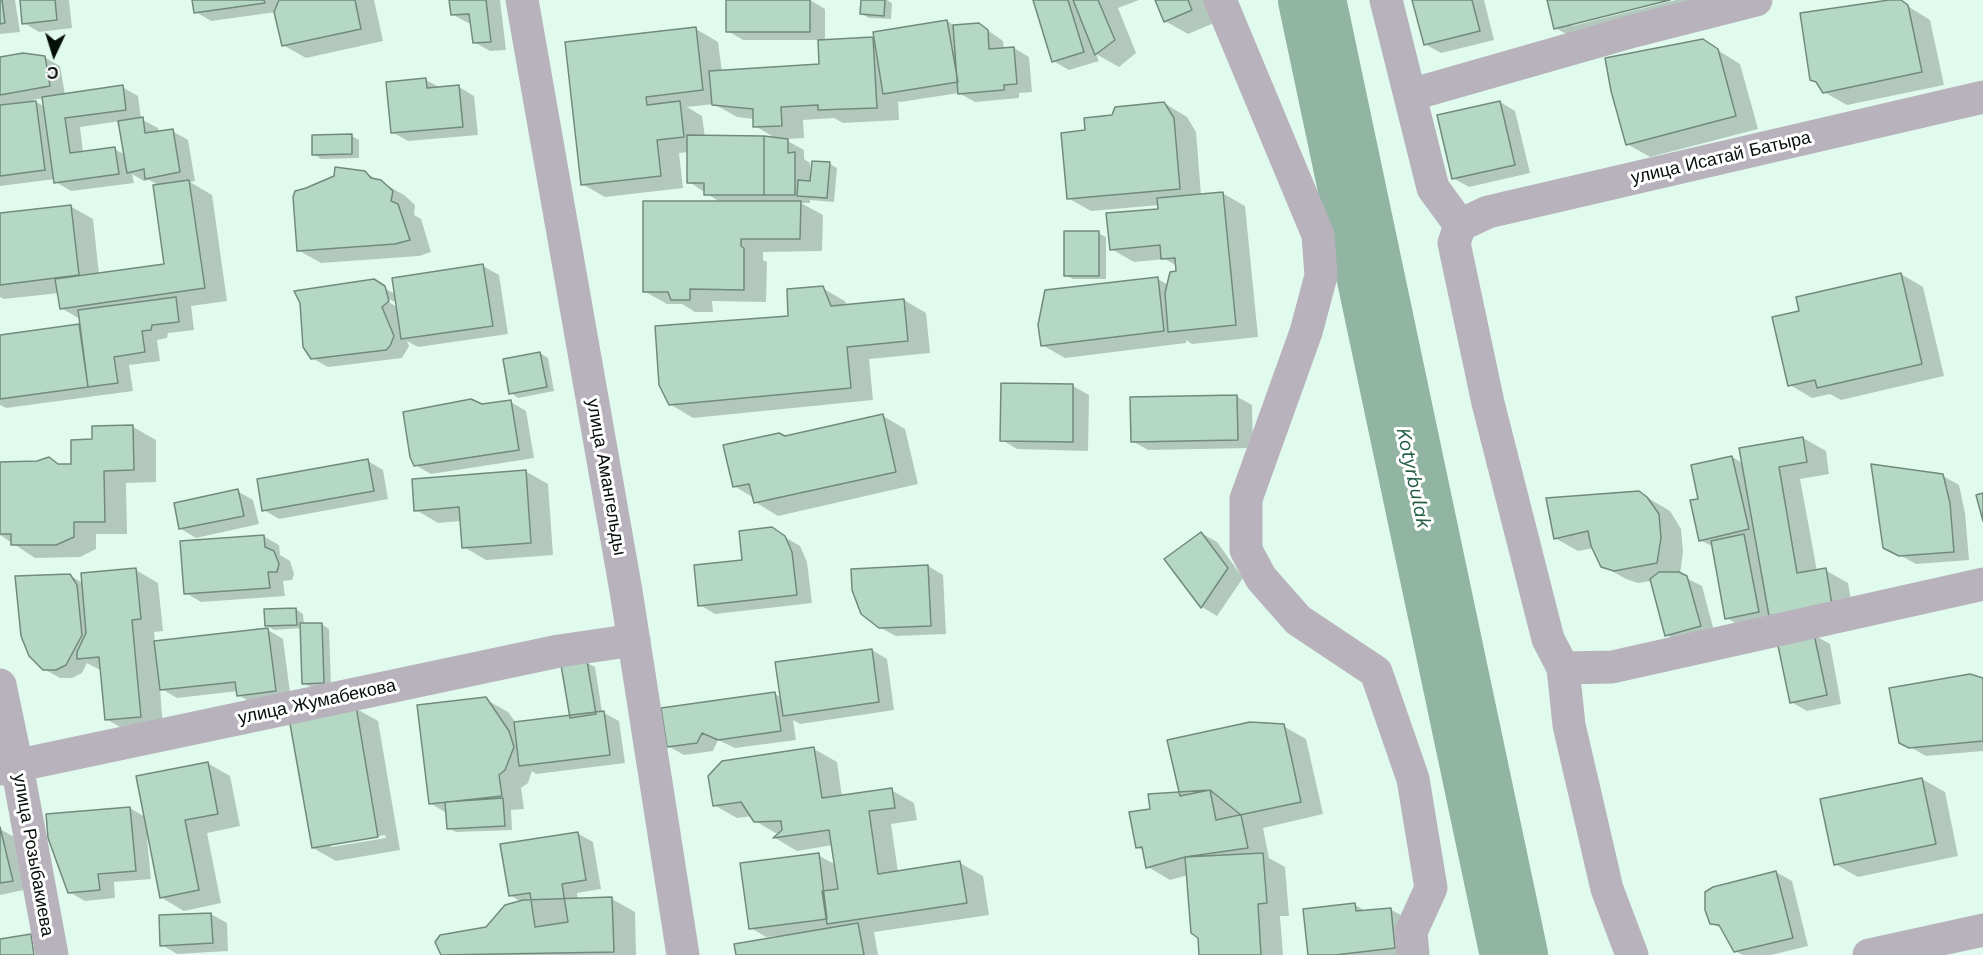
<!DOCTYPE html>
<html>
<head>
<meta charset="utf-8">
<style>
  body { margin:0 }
  #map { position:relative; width:1983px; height:955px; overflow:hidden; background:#e0fbed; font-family:"Work Sans",sans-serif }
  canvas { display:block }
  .north { position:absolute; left:24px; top:24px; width:60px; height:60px; -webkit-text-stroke:4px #fff; paint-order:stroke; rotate:184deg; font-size:16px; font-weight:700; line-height:24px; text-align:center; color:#050e09 }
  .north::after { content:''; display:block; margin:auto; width:21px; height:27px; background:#050e09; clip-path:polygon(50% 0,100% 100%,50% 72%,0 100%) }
</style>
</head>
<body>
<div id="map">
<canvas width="1983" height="955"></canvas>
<div class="north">С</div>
</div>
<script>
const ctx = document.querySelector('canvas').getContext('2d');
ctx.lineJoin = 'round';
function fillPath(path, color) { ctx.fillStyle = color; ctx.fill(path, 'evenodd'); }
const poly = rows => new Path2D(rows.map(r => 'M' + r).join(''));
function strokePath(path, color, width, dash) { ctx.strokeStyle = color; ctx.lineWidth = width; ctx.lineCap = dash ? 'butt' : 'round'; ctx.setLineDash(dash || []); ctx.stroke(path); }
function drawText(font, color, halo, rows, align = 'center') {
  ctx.font = font + ' "Work Sans",sans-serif'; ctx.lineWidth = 6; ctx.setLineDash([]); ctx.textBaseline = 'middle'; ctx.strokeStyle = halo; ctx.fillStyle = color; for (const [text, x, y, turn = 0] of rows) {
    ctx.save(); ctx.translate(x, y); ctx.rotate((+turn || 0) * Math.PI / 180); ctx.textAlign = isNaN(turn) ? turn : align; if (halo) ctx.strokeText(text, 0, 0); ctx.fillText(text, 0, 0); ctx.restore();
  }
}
fillPath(poly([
  [0,0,15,0,20,32,0,34],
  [21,0,69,0,72,28,39,32,24,23],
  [194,0,278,0,279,4,280,0,374,0,383,41,306,58,283,45,276,12,211,21,196,12],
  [451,0,500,0,506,50,490,51,474,42,472,23,468,23,452,14],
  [728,0,810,0,825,9,825,41,873,38,876,40,947,21,955,26,979,24,1003,41,1004,49,1014,48,1029,57,1032,92,1019,93,1019,98,975,102,959,93,900,102,898,101,899,120,843,123,834,118,803,120,804,138,784,139,804,150,804,159,810,163,810,171,830,164,837,168,834,202,810,200,810,203,801,203,823,215,822,251,763,252,763,260,767,262,766,302,712,301,713,312,695,312,682,304,667,304,644,291,720,202,689,182,689,152,679,153,683,188,605,197,582,184,567,44,696,29,718,42,722,72,820,66,819,40,743,40,728,31],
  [714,104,737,117,754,119,755,126,777,139,705,137,702,116,687,107],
  [862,0,887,0,892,3,891,19,869,18,862,14],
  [1035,0,1139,0,1118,8,1136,53,1119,67,1096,54,1099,61,1069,70,1053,61],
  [1157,0,1205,0,1214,23,1188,34,1165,21],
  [1414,0,1484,0,1494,40,1441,53,1425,44],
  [1549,0,1664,0,1572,23,1572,26,1676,0,1734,0,1578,41,1556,28],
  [1898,0,1930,20,1944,85,1847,105,1824,92,1820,84,1811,79],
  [1703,41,1740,64,1758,129,1650,157,1627,144],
  [44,57,60,66,65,95,122,87,138,96,141,119,158,128,159,133,172,131,188,140,195,181,190,182,212,195,227,301,191,306,194,330,168,333,167,338,157,340,160,361,129,365,133,391,6,408,0,405,0,336,81,325,80,319,61,308,59,293,4,299,0,297,0,215,70,206,93,219,99,274,166,265,160,186,149,180,144,181,132,174,134,183,71,191,56,182,55,179,0,186,0,59],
  [44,98,45,107,33,100],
  [120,121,126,155,114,149,83,153,80,127],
  [426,80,441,88,459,87,474,96,478,135,408,141,392,132],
  [1500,102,1515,111,1530,173,1469,187,1453,178],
  [1164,103,1187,117,1196,132,1201,195,1222,193,1245,206,1258,337,1192,344,1186,340,1186,343,1065,358,1042,345,1158,279,1168,285,1178,272,1177,266,1165,259,1134,262,1111,249,1160,210,1160,205,1091,211,1068,198,1086,132,1113,117],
  [352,136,359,140,359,158,321,159,314,154],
  [364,172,404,195,415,205,414,215,421,219,431,252,419,256,321,263,298,250],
  [1098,233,1106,237,1106,279,1073,279,1065,275],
  [483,266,499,275,508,334,418,347,407,341,409,346,402,358,328,367,312,358,382,287,395,294],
  [383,296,397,303,397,307,382,298],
  [1901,274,1923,287,1944,376,1841,400,1830,394,1812,398,1790,385,1801,312],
  [822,288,845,301,847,306,904,300,926,313,930,353,869,359,873,400,693,418,670,404,790,317],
  [540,353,548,358,554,391,518,398,511,393],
  [1073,386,1089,395,1088,451,1017,449,1002,440],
  [1236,396,1252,405,1253,448,1148,450,1132,441],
  [511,402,526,411,534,458,431,474,415,465,482,406],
  [883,416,905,429,918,484,778,516,755,502,754,498,734,486,785,437],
  [133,427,156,440,156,482,126,483,127,534,96,534,96,549,80,557,35,558,0,535,0,464,37,463,49,458,61,466,73,465,93,441,93,428],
  [1803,438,1826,451,1829,474,1800,479,1817,571,1825,570,1848,583,1854,618,1742,627,1727,618,1714,547,1700,540,1700,500,1732,457,1744,464],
  [368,461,383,470,388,499,279,519,264,510],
  [525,471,548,484,553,555,486,560,464,547,461,521,438,523,416,510],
  [1943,476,1959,485,1965,513,1969,560,1916,564,1885,547],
  [237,491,253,500,259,524,196,538,181,529],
  [1638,492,1670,511,1681,529,1683,551,1680,575,1702,586,1715,635,1682,644,1667,635,1652,581,1638,583,1626,579,1603,566,1594,548,1578,551,1555,538],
  [771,529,800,546,807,562,812,603,715,614,700,605,744,561],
  [1201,533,1217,542,1243,578,1217,616,1202,607,1166,559],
  [263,536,279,545,280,555,290,561,294,574,292,580,283,581,285,596,201,602,186,593],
  [928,566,943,575,946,634,896,636,879,627],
  [136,570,158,583,163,631,154,632,155,643,268,630,283,639,291,700,254,704,238,695,238,691,177,698,160,688,163,729,129,732,106,719,102,671,87,663,82,673,72,678,60,678,44,669,69,575,83,583],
  [296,609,303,614,304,625,322,624,329,629,331,686,311,687,303,683,302,628,274,630,266,625],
  [1814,635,1830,644,1841,704,1807,711,1791,702],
  [872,650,887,659,894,710,800,724,793,720,796,740,735,748,718,740,713,751,684,755,668,746,775,694,782,698],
  [587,663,595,667,602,712,619,721,625,763,536,774,532,771,528,783,521,788,524,809,511,810,512,830,456,832,449,828,448,814,430,803,485,699,508,712,516,723,571,716],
  [1983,680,1983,751,1926,756,1901,742],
  [355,708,378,721,400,850,336,861,313,848],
  [385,835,386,838,331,847,331,844],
  [1283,726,1306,739,1323,814,1263,828,1269,858,1285,867,1289,916,1280,916,1283,955,1201,955,1188,875,1170,880,1148,867,1145,852,1137,847,1151,811],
  [814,749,837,762,842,797,891,790,914,803,917,820,891,824,898,872,960,863,983,876,989,915,874,932,878,955,737,955,777,938,777,936,766,937,751,928,818,855,836,865,833,845,797,851,775,838,779,835,755,821,752,816,737,818,714,805],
  [207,763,230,776,240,826,207,833,221,903,184,911,162,898,150,838,147,838,151,879,114,882,115,898,85,901,69,892,130,808,145,817],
  [1922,779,1945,792,1958,856,1858,877,1835,864],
  [0,829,16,838,28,889,0,895],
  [577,833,593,842,601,889,577,893,578,900,612,899,635,912,636,955,442,955,437,942,487,928,521,902,510,895],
  [1776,872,1792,881,1808,946,1771,955,1743,955,1735,951,1723,929,1711,923],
  [1355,905,1367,912,1390,909,1406,918,1410,955,1310,955],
  [211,914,227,923,228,951,177,954,162,945]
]), '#0003');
strokePath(poly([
  [1312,0,1514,955]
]), '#92b4a3', 68);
const building = poly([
  [0,0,2,0,5,23,0,24,0,0],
  [20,0,55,0,57,20,22,24,20,0],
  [192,0,264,0,265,3,194,13,192,0],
  [279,0,355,0,361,29,282,46,274,12,279,0],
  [449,0,486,0,491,42,473,43,469,14,451,15,449,0],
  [726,0,810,0,810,32,726,32,726,0],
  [861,0,885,0,884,16,860,14,861,0],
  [1033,0,1068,0,1084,52,1052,62,1033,0],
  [1073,0,1098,0,1115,40,1095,55,1073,0],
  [1155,0,1188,0,1192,10,1164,22,1155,0],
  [1412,0,1472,0,1480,31,1424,45,1412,0],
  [1547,0,1670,0,1554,29,1547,0],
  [1889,0,1901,0,1908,5,1922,72,1823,93,1816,82,1810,80,1800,13,1889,0],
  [947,20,958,82,883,94,873,32,947,20],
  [979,23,988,30,989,49,1014,47,1017,84,1004,85,1004,90,958,94,953,25,979,23],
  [696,27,703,90,646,97,647,105,680,101,684,137,657,140,661,176,581,185,565,42,696,27],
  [873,37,877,108,818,110,818,105,781,107,782,126,753,127,753,109,712,105,709,71,819,64,818,40,873,37],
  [1703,39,1718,49,1736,116,1626,145,1611,91,1605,58,1703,39],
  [23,53,45,56,50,86,0,95,0,57,23,53],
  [426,78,427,88,459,85,463,127,391,133,386,82,426,78],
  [123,85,126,110,65,118,70,153,115,147,119,174,54,183,42,97,123,85],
  [36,101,45,170,0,176,0,105,36,101],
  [1500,101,1515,165,1452,179,1437,115,1500,101],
  [1164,102,1174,118,1180,189,1067,199,1061,133,1085,130,1084,118,1112,115,1115,107,1164,102],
  [143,117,145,133,173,129,180,172,145,179,144,169,127,173,118,121,143,117],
  [352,134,352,154,312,155,312,135,352,134],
  [687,135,764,136,764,195,704,195,704,183,687,183,687,135],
  [764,136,788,139,788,153,795,152,795,195,764,195,764,136],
  [812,161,830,162,827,198,797,196,798,180,810,181,812,161],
  [335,167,365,171,371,178,381,180,393,191,391,201,398,204,410,240,395,244,297,251,293,197,295,191,306,188,334,176,335,167],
  [189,180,205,288,60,309,55,279,164,264,153,185,189,180],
  [1223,192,1236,325,1168,332,1165,293,1170,272,1176,271,1175,258,1161,259,1160,245,1110,250,1106,213,1158,209,1157,198,1223,192],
  [643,201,801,201,800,239,741,239,741,246,744,248,744,290,690,289,690,300,671,300,668,292,643,292,643,201],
  [71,205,79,275,0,285,0,213,71,205],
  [1064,231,1099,231,1099,276,1064,276,1064,231],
  [483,264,493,326,401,339,392,278,483,264],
  [1901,273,1922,364,1817,388,1815,380,1788,386,1772,317,1799,311,1796,297,1901,273],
  [1158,277,1164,331,1041,346,1038,325,1045,290,1158,277],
  [374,279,385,286,389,301,382,307,394,336,390,346,386,350,311,359,303,347,300,303,294,291,374,279],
  [823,286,831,306,904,299,908,341,847,347,851,388,669,405,659,385,655,326,788,316,787,289,823,286],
  [176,297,179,322,152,325,151,330,142,331,145,352,114,357,118,383,88,387,78,310,176,297],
  [79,324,88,387,0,399,0,335,79,324],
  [540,352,547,387,509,394,503,359,540,352],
  [1001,383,1073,384,1073,442,1000,441,1001,383],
  [1237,395,1238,440,1131,442,1130,397,1237,395],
  [471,399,482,404,511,400,519,450,414,466,410,457,403,412,471,399],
  [883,414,896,472,754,503,749,484,733,487,723,445,779,433,785,436,883,414],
  [133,425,134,470,104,471,105,522,74,522,74,537,56,545,11,545,11,534,0,534,0,462,37,461,49,457,58,464,71,464,71,440,92,439,92,426,133,425],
  [1803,437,1807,462,1779,467,1797,573,1826,568,1832,605,1769,616,1739,448,1803,437],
  [1732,456,1749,529,1699,541,1690,500,1698,499,1691,465,1732,456],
  [368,459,374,491,262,511,257,479,368,459],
  [1871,464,1943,474,1950,503,1954,552,1899,556,1883,548,1871,464],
  [526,470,531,543,462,548,459,507,414,511,412,479,526,470],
  [238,489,244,516,179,529,174,503,238,489],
  [1639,491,1647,497,1659,514,1661,538,1657,563,1614,571,1601,567,1591,546,1588,531,1554,539,1546,498,1639,491],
  [1983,493,1983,521,1976,495,1983,493],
  [772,527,785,536,792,552,797,595,698,606,694,565,742,560,739,531,772,527],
  [1201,532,1228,568,1201,608,1164,559,1201,532],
  [1744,534,1759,612,1725,619,1711,541,1744,534],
  [264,535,265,547,274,551,279,564,277,572,268,572,270,588,184,594,180,541,264,535],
  [928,565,931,626,879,628,861,614,852,590,851,569,928,565],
  [136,568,141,619,132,620,141,717,105,720,99,657,77,659,77,652,86,633,81,573,136,568],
  [1659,572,1679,572,1687,576,1701,626,1665,636,1650,579,1659,572],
  [70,574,77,585,82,635,66,665,56,670,43,670,29,656,21,636,15,576,70,574],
  [296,608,297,625,265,626,264,609,296,608],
  [300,623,322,623,324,683,302,684,300,623],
  [268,628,276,691,237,696,235,682,160,690,154,641,268,628],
  [1814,634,1827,695,1790,703,1777,641,1814,634],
  [872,649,879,702,783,716,775,662,872,649],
  [587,661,596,714,570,718,561,665,587,661],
  [1970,674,1983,678,1983,741,1909,748,1899,743,1889,688,1970,674],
  [775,692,781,731,718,740,702,733,697,743,667,747,661,708,775,692],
  [486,697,509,731,514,747,505,770,499,775,502,796,429,804,417,705,486,697],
  [356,706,378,837,312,848,289,718,356,706],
  [604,711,610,755,519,766,514,722,604,711],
  [1250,722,1284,724,1301,802,1216,820,1210,790,1180,796,1167,740,1250,722],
  [814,747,822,798,892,788,895,808,869,811,878,874,960,861,967,903,827,924,822,891,838,889,829,830,773,838,782,830,781,821,754,822,741,802,713,806,708,776,722,761,814,747],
  [208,762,218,814,185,820,199,890,160,898,136,776,208,762],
  [1922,778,1936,844,1834,865,1820,799,1922,778],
  [1210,790,1241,815,1248,848,1185,857,1146,868,1142,847,1136,848,1129,812,1150,809,1148,794,1210,790],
  [503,798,505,826,447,829,445,802,503,798],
  [130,807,136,871,98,874,100,890,68,893,48,838,46,814,130,807],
  [0,827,13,881,0,883,0,827],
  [578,832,586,880,562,884,568,922,535,927,530,893,509,896,500,844,578,832],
  [819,853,827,919,749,929,740,863,819,853],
  [1263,853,1267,903,1258,904,1261,955,1199,955,1198,938,1191,933,1185,857,1263,853],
  [1776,871,1793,938,1734,952,1719,925,1710,924,1705,910,1705,892,1713,887,1776,871],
  [612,897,614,952,441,955,435,942,440,935,486,927,505,905,523,900,612,897],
  [1355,903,1356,911,1391,908,1395,948,1335,955,1308,955,1303,909,1355,903],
  [211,913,213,943,160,946,159,915,211,913],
  [858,923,864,955,736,955,734,944,858,923],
  [31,934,34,955,0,955,0,939,31,934]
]);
fillPath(building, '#b5d8c5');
strokePath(building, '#718a7d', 1.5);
strokePath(poly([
  [522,0,626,591,683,955],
  [1220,0,1318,235,1321,276,1306,332,1246,499,1246,550,1261,578,1298,620,1376,672,1413,779,1431,888,1411,932,1413,955],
  [1386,0,1433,188,1460,225],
  [1410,95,1634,31,1756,0],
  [1460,225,1454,243,1488,403,1548,639,1563,668,1612,667,1983,584],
  [1460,225,1488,212,1983,97],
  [1563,668,1569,725,1607,889,1632,955],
  [0,685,17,766,52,955],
  [0,769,559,651,634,640],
  [1869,955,1983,930]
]), '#b8b2bc', 33);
drawText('18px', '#050e09', '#fff', [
  ["улица Исатай Батыра",1721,158,-13],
  ["улица Амангельды",606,477,80],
  ["улица Жумабекова",317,702,-12],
  ["улица Розыбакиева",33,855,80]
]);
drawText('italic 20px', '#235e45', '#fff', [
  ["Kotyrbulak",1413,478,78]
]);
</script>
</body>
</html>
